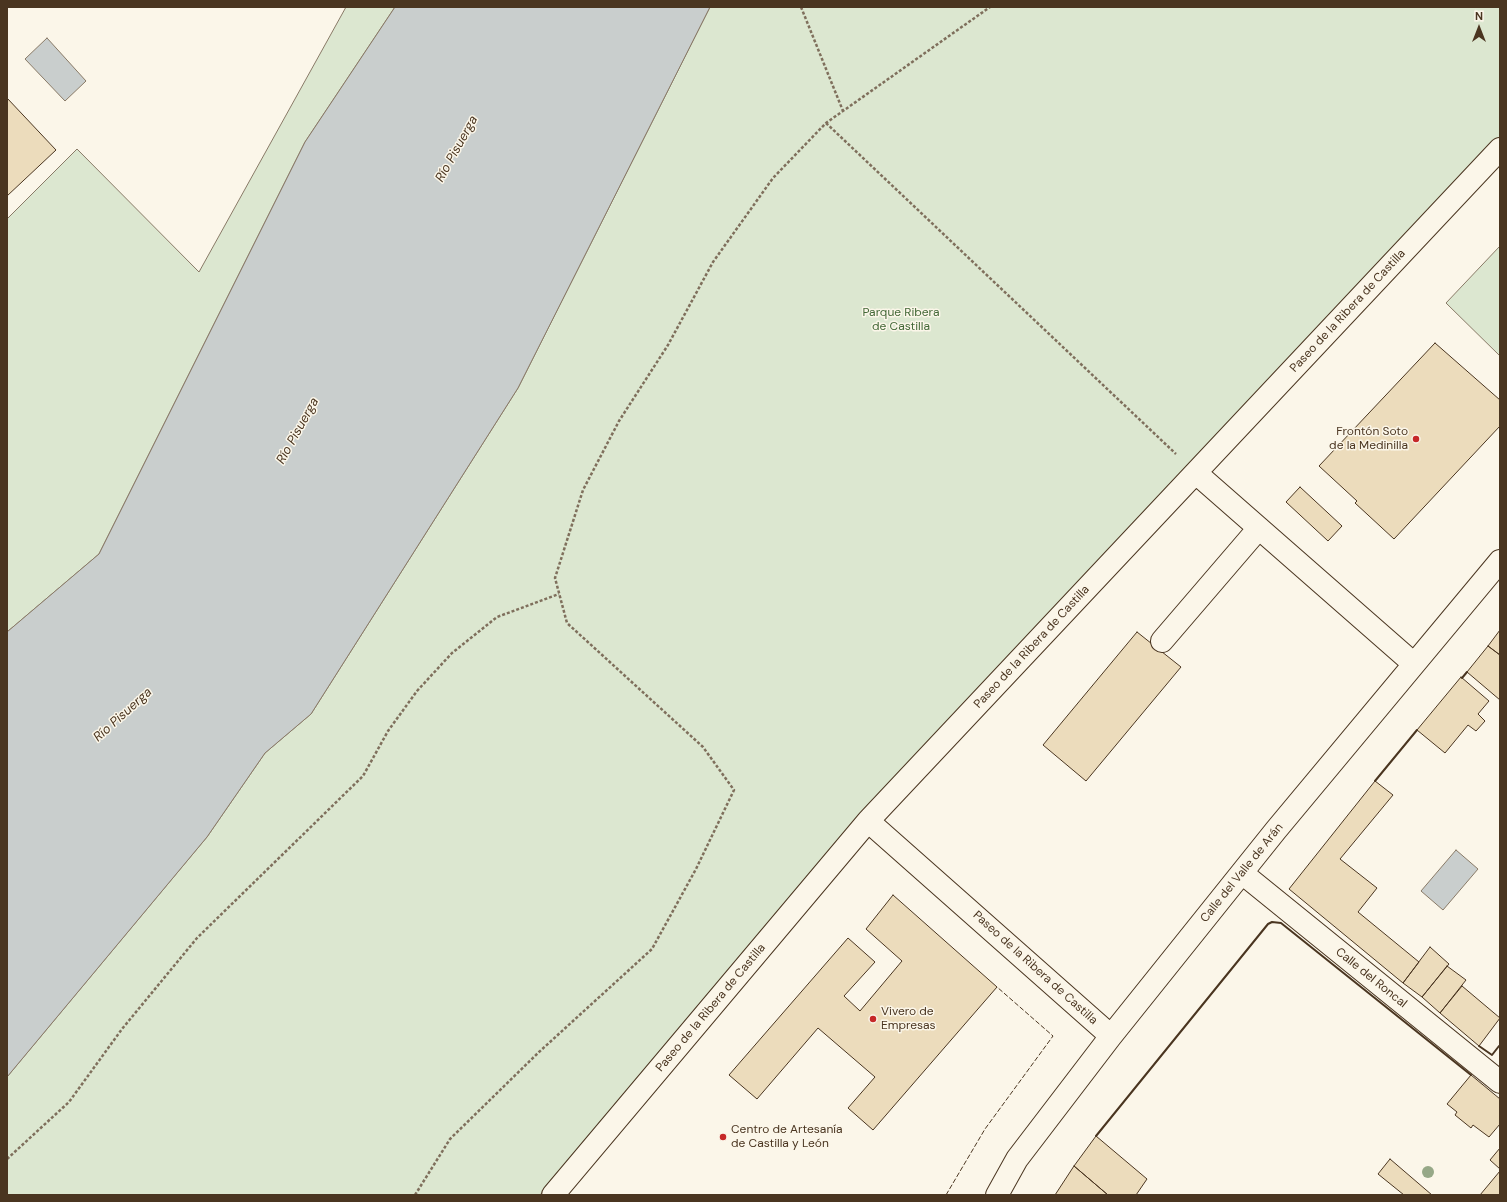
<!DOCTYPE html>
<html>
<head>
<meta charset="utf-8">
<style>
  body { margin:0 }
  #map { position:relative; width:1507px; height:1202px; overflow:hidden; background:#fbf6e9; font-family:"DM Sans",sans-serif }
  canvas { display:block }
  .frame { position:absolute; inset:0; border:8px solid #4a3520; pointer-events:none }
  .north { position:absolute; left:1459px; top:8px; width:40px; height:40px; -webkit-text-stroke:3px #fbf6e9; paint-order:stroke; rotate:0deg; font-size:11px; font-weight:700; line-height:16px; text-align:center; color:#4a3520 }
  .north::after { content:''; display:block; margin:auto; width:14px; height:18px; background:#4a3520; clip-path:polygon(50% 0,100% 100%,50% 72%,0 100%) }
</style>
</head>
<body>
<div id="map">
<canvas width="1507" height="1202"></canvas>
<div class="frame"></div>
<div class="north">N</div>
</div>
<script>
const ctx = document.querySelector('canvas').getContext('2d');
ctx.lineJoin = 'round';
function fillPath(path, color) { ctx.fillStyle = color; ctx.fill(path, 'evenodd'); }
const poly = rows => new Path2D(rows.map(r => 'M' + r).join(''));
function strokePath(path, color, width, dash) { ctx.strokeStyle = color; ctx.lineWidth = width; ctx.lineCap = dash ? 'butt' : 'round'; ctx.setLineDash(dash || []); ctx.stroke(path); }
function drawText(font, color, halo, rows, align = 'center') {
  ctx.font = font + ' "DM Sans",sans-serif'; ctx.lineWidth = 3; ctx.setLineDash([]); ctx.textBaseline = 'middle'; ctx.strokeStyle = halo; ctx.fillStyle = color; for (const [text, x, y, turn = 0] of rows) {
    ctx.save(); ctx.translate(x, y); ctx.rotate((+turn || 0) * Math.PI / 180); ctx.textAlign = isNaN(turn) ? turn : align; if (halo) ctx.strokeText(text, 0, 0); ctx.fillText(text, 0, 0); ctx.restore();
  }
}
const green = poly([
  [346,7,395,7,305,142,99,554,7,632,7,219,77,149,199,272,346,7],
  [710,7,1500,7,1500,136,861,815,540,1195,7,1195,7,1077,207,837,265,753,311,714,518,388,710,7],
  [1500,246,1500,356,1446,303,1500,246]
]);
fillPath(green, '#dce7d0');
strokePath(green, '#887966', 1);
const water = poly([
  [395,7,710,7,518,388,311,714,265,753,207,837,7,1077,7,632,99,554,305,142,395,7],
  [47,38,86,81,65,101,25,59,47,38],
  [1456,850,1478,869,1443,910,1421,891,1456,850]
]);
fillPath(water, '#c9cecd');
strokePath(water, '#887966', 1);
const building = poly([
  [7,98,56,150,7,196,7,98],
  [1435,343,1500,400,1500,426,1394,539,1355,503,1357,501,1319,466,1435,343],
  [1300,487,1342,526,1328,541,1286,502,1300,487],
  [1500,630,1500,655,1488,646,1500,630],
  [1137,632,1181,667,1086,781,1043,745,1137,632],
  [1488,646,1500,655,1500,700,1467,672,1488,646],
  [1461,677,1489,701,1478,714,1485,721,1476,731,1468,725,1445,753,1417,730,1461,677],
  [1375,781,1393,795,1340,859,1377,888,1358,912,1419,962,1403,983,1289,889,1375,781],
  [893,895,997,987,873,1130,848,1108,875,1077,818,1028,757,1099,729,1075,848,938,875,962,844,996,860,1011,902,961,866,929,893,895],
  [1430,947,1449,964,1422,997,1403,983,1430,947],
  [1447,966,1466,980,1440,1013,1422,997,1447,966],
  [1462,986,1500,1018,1479,1046,1440,1013,1462,986],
  [1471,1075,1500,1099,1500,1124,1489,1137,1473,1125,1471,1128,1455,1115,1457,1112,1447,1104,1471,1075],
  [1096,1136,1147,1179,1136,1195,1108,1195,1074,1166,1096,1136],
  [1500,1148,1500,1169,1490,1160,1500,1148],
  [1390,1159,1432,1195,1404,1195,1378,1174,1390,1159],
  [1074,1166,1108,1195,1055,1195,1074,1166],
  [1500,1171,1500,1195,1480,1195,1500,1171]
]);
fillPath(building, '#ecdcbc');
strokePath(building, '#4a3520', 1);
const minor = poly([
  [1196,473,1414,664],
  [1162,641,1259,528],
  [868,821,1500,149],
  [1242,873,1500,1082],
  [553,1195,868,821,1111,1036],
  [997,1195,1017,1159,1111,1036,1276,830,1500,561]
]);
strokePath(minor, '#4a3520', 24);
strokePath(poly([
  [801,7,843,111],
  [826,123,1176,454],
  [7,1159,69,1102,122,1029,197,938,363,776,388,731,417,691,452,653,497,617,559,594],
  [415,1195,450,1139,539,1052,652,949,696,869,734,790,703,747,567,623,555,578,583,490,619,421,668,345,713,262,773,178,826,123,990,7]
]), '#7f6f5c', 2.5, [3, 2]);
strokePath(minor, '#fbf6e9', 22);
strokePath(poly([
  [946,1195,985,1129,1053,1036,997,987]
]), '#4a3520', 1, [5, 2]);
strokePath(poly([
  [1462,678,1467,672],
  [1375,781,1417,730],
  [1479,1046,1492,1055,1499,1046],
  [1096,1136,1268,924,1272,922,1281,923,1471,1075]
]), '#4a3520', 2);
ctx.fillStyle = '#96a887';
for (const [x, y] of [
  [1428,1172]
]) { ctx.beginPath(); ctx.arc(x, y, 6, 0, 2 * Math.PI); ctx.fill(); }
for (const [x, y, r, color] of [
  [1416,439,4,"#c62828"],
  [873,1019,4,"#c62828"],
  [723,1137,4,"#c62828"]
]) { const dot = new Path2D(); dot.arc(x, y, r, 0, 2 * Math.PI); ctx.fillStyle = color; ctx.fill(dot); strokePath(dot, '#fbf6e9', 1.5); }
drawText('12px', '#4a3520', '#fbf6e9', [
  ["Paseo de la Ribera de Castilla",1348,311,-47],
  ["Paseo de la Ribera de Castilla",1032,647,-47],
  ["Calle del Valle de Arán",1242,873,-51],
  ["Paseo de la Ribera de Castilla",1035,968,42],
  ["Calle del Roncal",1371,978,39],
  ["Paseo de la Ribera de Castilla",711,1008,-50]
]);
drawText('12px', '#436837', '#fbf6e9', [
  ["Parque Ribera",901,313],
  ["de Castilla",901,327]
]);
drawText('12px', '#4a3520', '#fbf6e9', [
  ["Frontón Soto",1408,432,"right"],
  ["de la Medinilla",1408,446,"right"],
  ["Vivero de",881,1012],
  ["Empresas",881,1026],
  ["Centro de Artesanía",731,1130],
  ["de Castilla y León",731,1144]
], 'left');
drawText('italic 13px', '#4a3520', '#fbf6e9', [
  ["Río Pisuerga",457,149,-61],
  ["Río Pisuerga",298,431,-61],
  ["Río Pisuerga",123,715,-42]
]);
</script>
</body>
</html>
